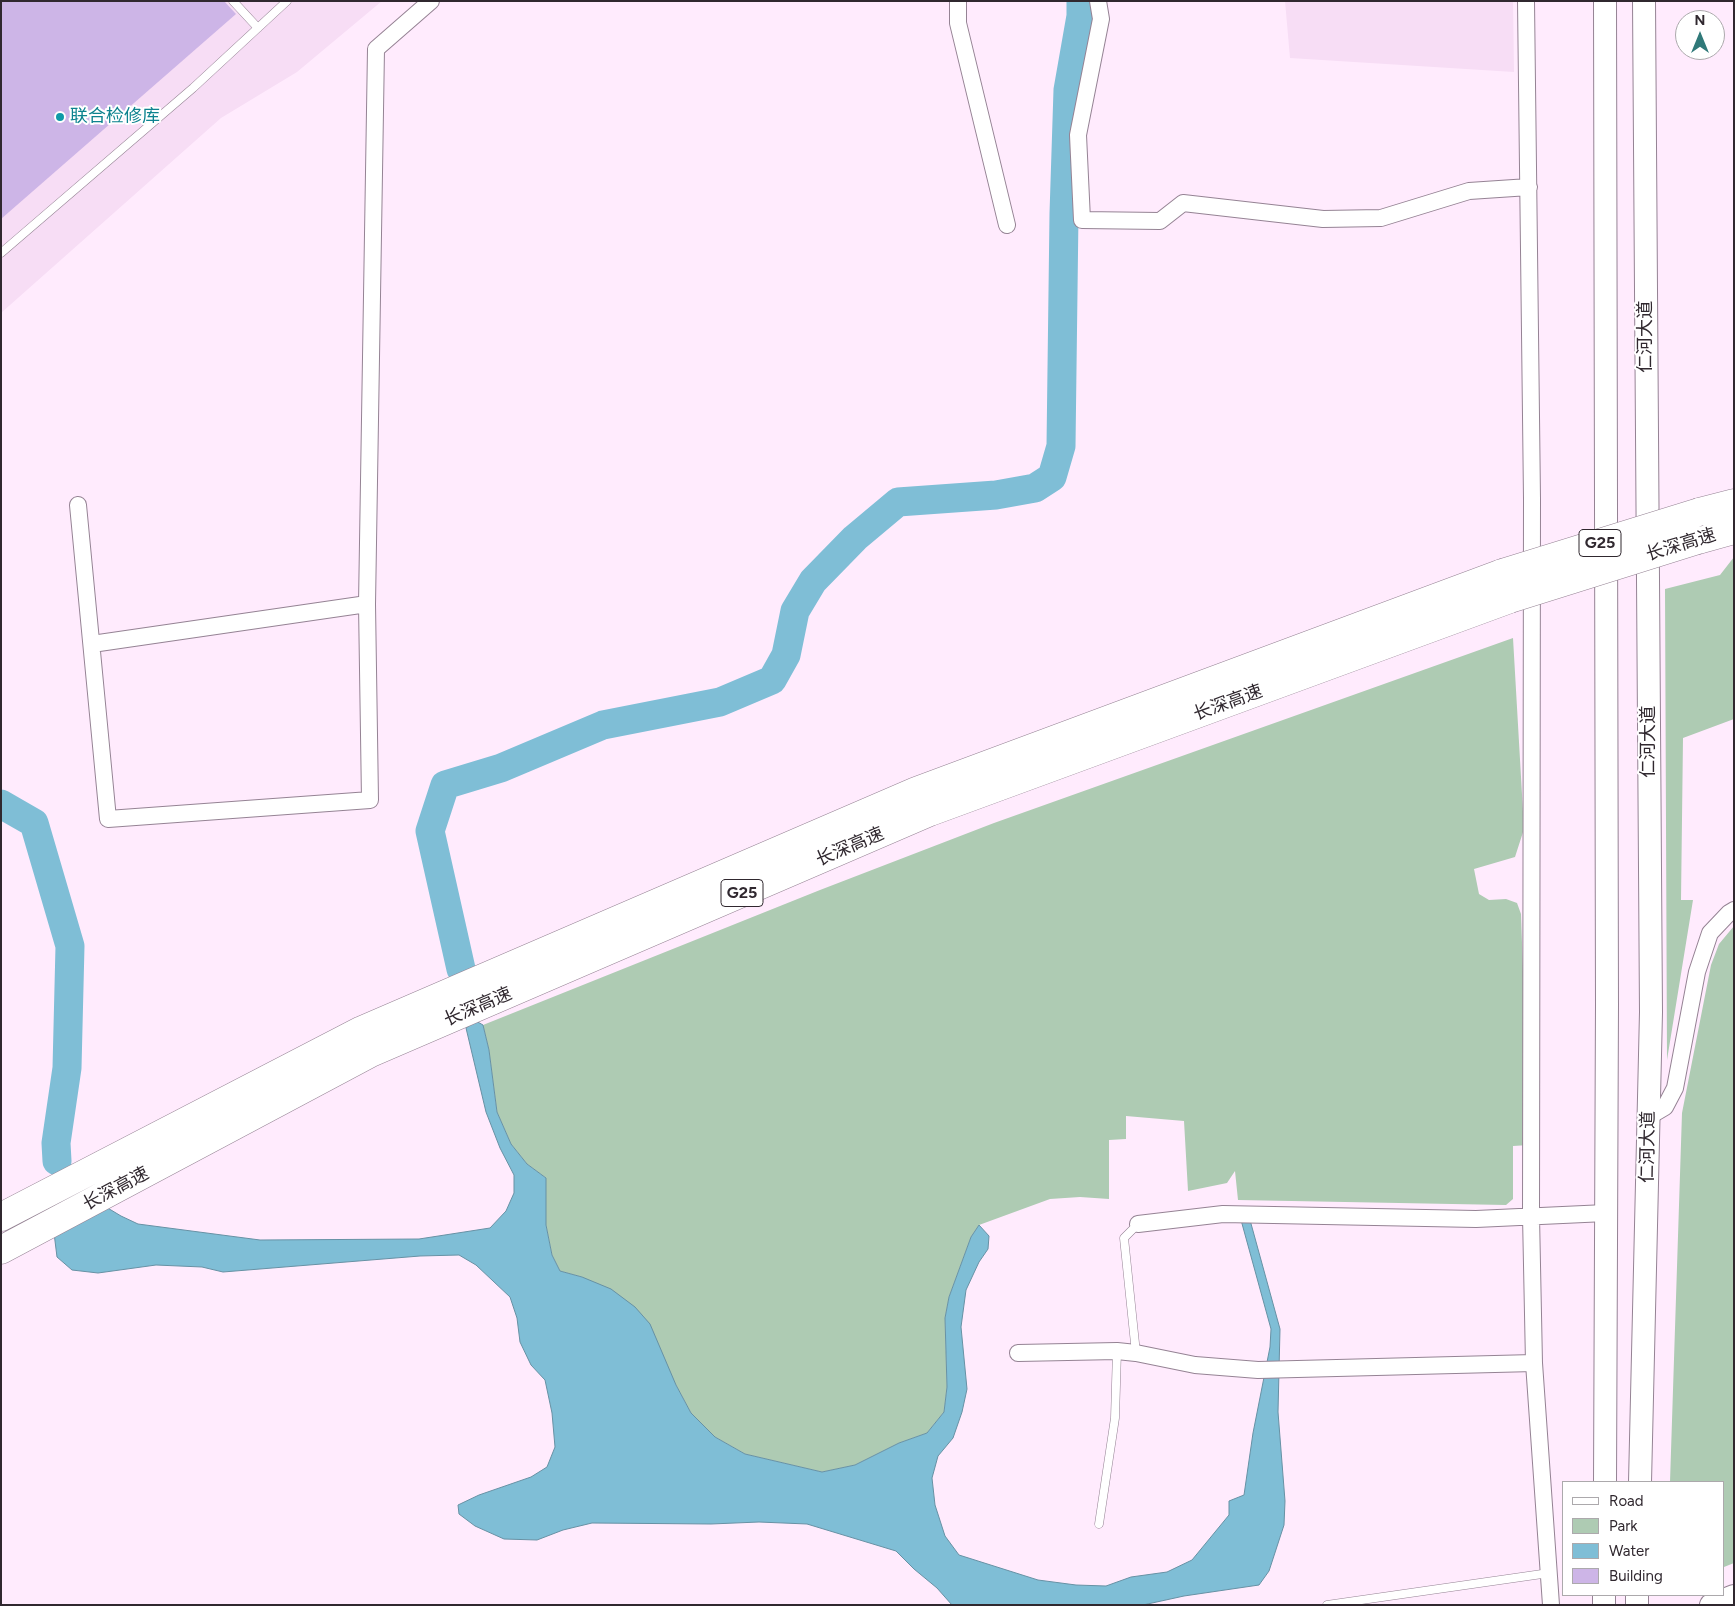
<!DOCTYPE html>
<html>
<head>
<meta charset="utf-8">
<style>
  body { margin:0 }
  #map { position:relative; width:1735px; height:1606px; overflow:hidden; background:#ffebfd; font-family:Figtree,sans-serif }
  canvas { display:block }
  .frame { position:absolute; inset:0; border:2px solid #30282f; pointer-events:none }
  .legend { position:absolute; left:1562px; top:1481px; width:162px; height:115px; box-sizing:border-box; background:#fff; border:1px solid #aca9ac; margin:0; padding:6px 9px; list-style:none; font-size:15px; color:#30282f }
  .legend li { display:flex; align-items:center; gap:10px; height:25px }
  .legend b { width:25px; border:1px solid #aca9ac }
  .north { position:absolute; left:1675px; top:10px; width:50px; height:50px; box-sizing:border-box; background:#fff; border:1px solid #aca9ac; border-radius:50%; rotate:0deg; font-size:14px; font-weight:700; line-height:20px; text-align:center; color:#30282f }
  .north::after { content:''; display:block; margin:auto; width:18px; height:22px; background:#307979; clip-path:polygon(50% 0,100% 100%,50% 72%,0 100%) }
</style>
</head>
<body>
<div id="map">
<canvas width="1735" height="1606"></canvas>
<div class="frame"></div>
<ul class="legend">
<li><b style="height:6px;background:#fff"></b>Road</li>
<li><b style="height:14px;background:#aecbb3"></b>Park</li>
<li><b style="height:14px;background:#7fbed6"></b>Water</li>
<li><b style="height:14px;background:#cdb5e7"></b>Building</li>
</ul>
<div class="north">N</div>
</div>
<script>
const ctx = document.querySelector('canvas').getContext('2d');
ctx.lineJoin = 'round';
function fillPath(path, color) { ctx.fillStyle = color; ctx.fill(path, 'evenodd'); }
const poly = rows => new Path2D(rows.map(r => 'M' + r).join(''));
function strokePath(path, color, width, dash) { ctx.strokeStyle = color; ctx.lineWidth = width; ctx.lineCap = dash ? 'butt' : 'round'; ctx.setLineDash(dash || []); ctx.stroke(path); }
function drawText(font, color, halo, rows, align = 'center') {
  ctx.font = font + ' Figtree,"Noto Sans SC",sans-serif'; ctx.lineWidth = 4; ctx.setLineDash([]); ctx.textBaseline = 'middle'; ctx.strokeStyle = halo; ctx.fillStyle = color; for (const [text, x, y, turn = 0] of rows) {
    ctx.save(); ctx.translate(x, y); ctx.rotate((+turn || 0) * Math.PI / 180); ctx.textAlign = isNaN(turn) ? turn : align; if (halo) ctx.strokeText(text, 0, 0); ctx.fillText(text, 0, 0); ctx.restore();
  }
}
fillPath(poly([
  [1,1,382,1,297,72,221,118,1,313],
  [1285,1,1513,1,1514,72,1290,58]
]), '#f7ddf5');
fillPath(poly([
  [1734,557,1734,719,1683,738,1681,900,1693,900,1667,1060,1665,589,1720,575],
  [1513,638,1524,829,1515,857,1474,869,1479,894,1489,900,1506,899,1517,903,1521,914,1529,1145,1513,1146,1513,1199,1506,1205,1238,1200,1235,1171,1227,1183,1188,1191,1184,1121,1126,1116,1126,1139,1109,1140,1109,1199,1080,1197,1050,1199,979,1225,971,1237,949,1297,945,1318,947,1387,944,1412,927,1433,899,1443,855,1465,822,1472,745,1454,715,1437,691,1413,676,1385,582,1277,560,1271,552,1255,546,1225,546,1178,527,1164,511,1144,497,1112,489,1050,483,1025,820,890,994,823],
  [1734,926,1734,1563,1724,1567,1724,1482,1670,1482,1682,1113,1711,965,1719,944]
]), '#aecbb3');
const water = poly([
  [476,1021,483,1025,489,1050,497,1112,511,1144,527,1164,546,1178,546,1225,552,1255,560,1271,582,1277,611,1289,635,1307,650,1324,676,1385,691,1413,715,1437,745,1454,822,1472,855,1465,899,1443,927,1433,944,1412,947,1387,945,1318,949,1297,971,1237,979,1225,989,1236,988,1249,979,1262,966,1290,961,1327,967,1389,962,1412,953,1438,938,1456,932,1478,935,1505,945,1536,959,1555,1038,1580,1076,1585,1106,1586,1131,1577,1167,1572,1192,1560,1229,1515,1229,1501,1244,1495,1253,1433,1270,1347,1271,1329,1241,1220,1250,1220,1280,1329,1278,1412,1285,1501,1284,1525,1269,1571,1259,1585,1184,1596,1143,1605,952,1605,937,1588,914,1569,896,1551,807,1524,759,1522,711,1524,592,1523,563,1530,537,1540,504,1539,475,1526,459,1514,458,1505,479,1495,531,1477,547,1467,555,1447,552,1413,545,1380,531,1365,520,1342,517,1318,510,1297,476,1265,459,1255,420,1256,223,1272,202,1267,156,1265,98,1273,72,1270,57,1257,54,1233,106,1207,121,1216,138,1224,260,1240,419,1239,490,1228,506,1211,514,1193,514,1175,500,1148,486,1112,466,1028,476,1021]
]);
fillPath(water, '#7fbed6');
strokePath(water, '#6791a4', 1);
strokePath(poly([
  [1,804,34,823,70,946,67,1068,56,1143,57,1161],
  [461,969,430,831,445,785,501,768,603,725,720,702,772,680,786,655,795,611,813,581,855,538,898,502,996,495,1035,488,1052,477,1061,446,1064,214,1068,90,1081,16,1081,1]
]), '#7fbed6', 29);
fillPath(poly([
  [1,1,224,1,236,14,1,219]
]), '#cdb5e7');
const lane = poly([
  [233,1,258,28],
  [1,253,193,88,287,1],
  [1136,1353,1124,1238,1138,1224],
  [1099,1524,1115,1418,1117,1351],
  [1327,1605,1549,1573]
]);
const street = poly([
  [958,1,958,23,1007,225],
  [1098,1,1101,19,1078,135,1082,220,1160,221,1183,203,1323,219,1381,218,1469,191,1529,187],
  [1526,1,1532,499,1531,1216,1534,1363,1551,1605],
  [78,505,108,819,370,800,367,604],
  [92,644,367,604,376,49,431,1],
  [1648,1117,1665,1107,1675,1088,1697,972,1710,933,1729,913,1734,910],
  [1138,1224,1223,1214,1476,1219,1606,1213],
  [1018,1353,1117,1351,1136,1353,1195,1365,1258,1370,1534,1363]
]);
const secondary = poly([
  [1605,1482,1607,1003,1605,1],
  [1640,1482,1651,1012,1644,1],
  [1604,1605,1604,1595],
  [1637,1605,1637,1595],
  [1711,1605,1734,1596]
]);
const highway = poly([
  [1699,512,1734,503],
  [1698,540,1734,530],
  [1,1217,362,1030,916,791,1502,573],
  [1,1250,371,1053,930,812,1510,599]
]);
strokePath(lane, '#958394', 9);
strokePath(street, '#958394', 18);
strokePath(secondary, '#958394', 24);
strokePath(highway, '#958394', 29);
strokePath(lane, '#fff', 8);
strokePath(street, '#fff', 16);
strokePath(secondary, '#fff', 22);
strokePath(highway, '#fff', 28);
const highwayBridge = poly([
  [1502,573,1699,512],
  [1510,599,1698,540]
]);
strokePath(highwayBridge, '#958394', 29, []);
strokePath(highwayBridge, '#fff', 28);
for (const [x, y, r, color] of [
  [60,117,5,"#0f9aa8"]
]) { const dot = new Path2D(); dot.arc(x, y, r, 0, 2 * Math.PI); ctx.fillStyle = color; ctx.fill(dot); strokePath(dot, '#fff', 2); }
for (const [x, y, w] of [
  [1600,543,42],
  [742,893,42]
]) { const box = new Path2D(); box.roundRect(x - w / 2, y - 13.5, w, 27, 4); ctx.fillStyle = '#fff'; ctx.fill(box); strokePath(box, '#30282f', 1); }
drawText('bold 16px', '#30282f', null, [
  ["G25",1600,543],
  ["G25",742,893]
]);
drawText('18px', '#0d838f', '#fff', [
  ["联合检修库",70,117]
], 'left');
drawText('18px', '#30282f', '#fff', [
  ["仁河大道",1646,337,-90],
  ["长深高速",1681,545,-17],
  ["长深高速",1228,703,-20],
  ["仁河大道",1649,742,-90],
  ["长深高速",850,847,-23],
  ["长深高速",478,1007,-23],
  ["仁河大道",1648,1147,-89],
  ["长深高速",116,1189,-28]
]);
</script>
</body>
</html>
